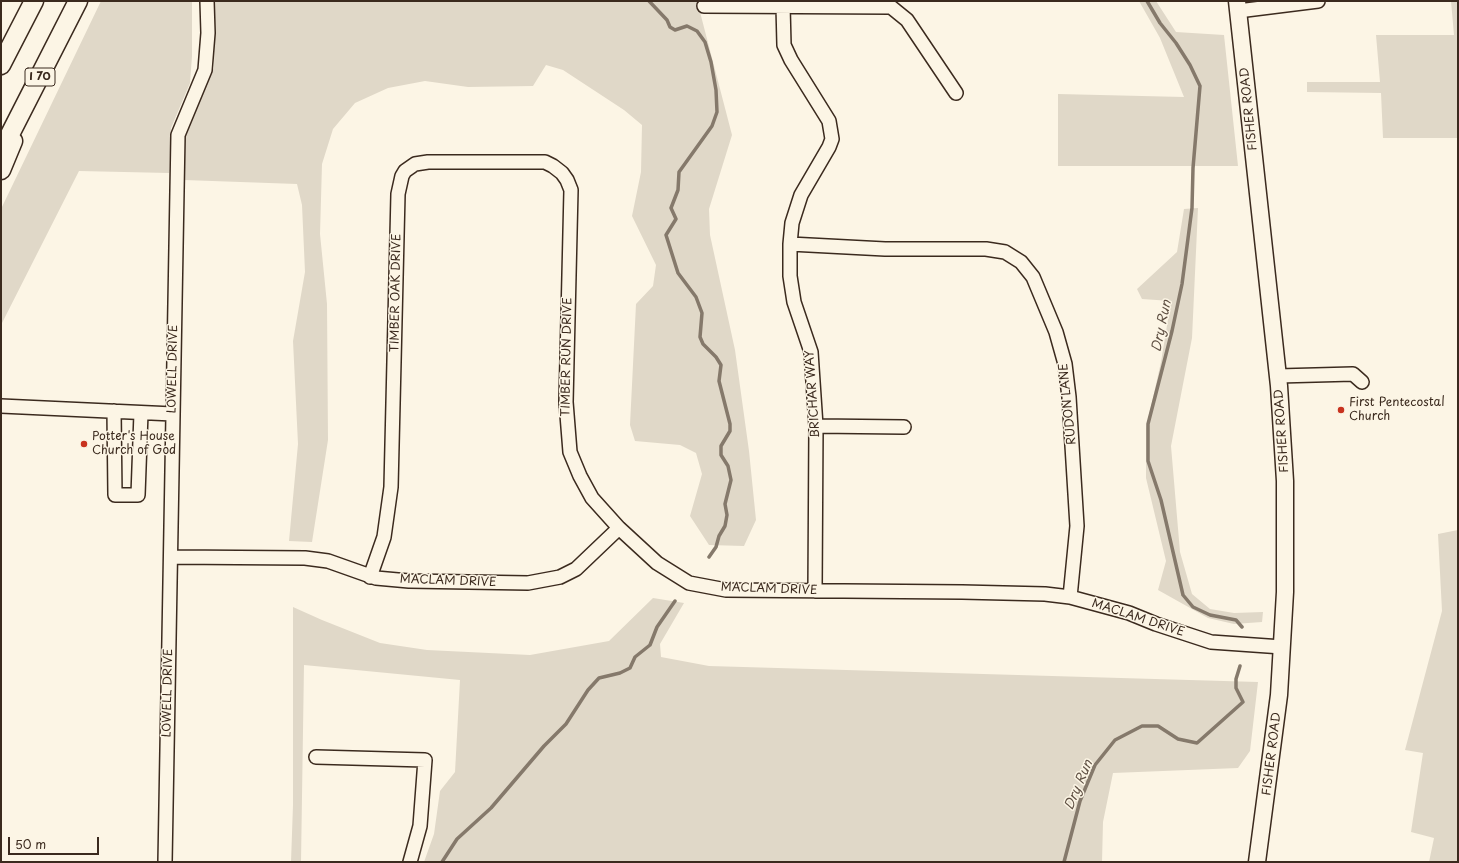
<!DOCTYPE html>
<html>
<head>
<meta charset="utf-8">
<style>
  body { margin:0 }
  #map { position:relative; width:1459px; height:863px; overflow:hidden; background:#fcf5e5; font-family:"Playpen Sans",sans-serif }
  canvas { display:block }
  .frame { position:absolute; inset:0; border:2px solid #3b2a1e; pointer-events:none }
  .scale { position:absolute; left:8px; top:837px; width:91px; height:18px; box-sizing:border-box; border:2px solid #3b2a1e; border-top:0; padding-left:5px; font-size:12px; line-height:14px; white-space:nowrap; color:#3b2a1e; -webkit-text-stroke:3px #fcf5e5; paint-order:stroke }
</style>
</head>
<body>
<div id="map">
<canvas width="1459" height="863"></canvas>
<div class="frame"></div>
<div class="scale">50 m</div>
</div>
<script>
const ctx = document.querySelector('canvas').getContext('2d');
ctx.lineJoin = 'round';
function fillPath(path, color) { ctx.fillStyle = color; ctx.fill(path, 'evenodd'); }
const poly = rows => new Path2D(rows.map(r => 'M' + r).join(''));
function strokePath(path, color, width, dash) { ctx.strokeStyle = color; ctx.lineWidth = width; ctx.lineCap = dash ? 'butt' : 'round'; ctx.setLineDash(dash || []); ctx.stroke(path); }
function drawText(font, color, halo, rows, align = 'center') {
  ctx.font = font + ' "Playpen Sans",sans-serif'; ctx.lineWidth = 3; ctx.setLineDash([]); ctx.textBaseline = 'middle'; ctx.strokeStyle = halo; ctx.fillStyle = color; for (const [text, x, y, turn = 0] of rows) {
    ctx.save(); ctx.translate(x, y); ctx.rotate((+turn || 0) * Math.PI / 180); ctx.textAlign = isNaN(turn) ? turn : align; if (halo) ctx.strokeText(text, 0, 0); ctx.fillText(text, 0, 0); ctx.restore();
  }
}
fillPath(poly([
  [101,1,192,1,192,56,190,83,171,128,169,173,79,171,1,325,1,209],
  [215,1,701,1,700,12,732,135,709,209,710,235,735,350,749,451,756,520,744,546,709,545,690,516,702,474,696,453,680,445,635,441,630,425,636,304,653,286,656,265,632,216,641,172,642,125,624,110,563,70,546,65,533,86,468,87,425,81,388,88,355,103,333,129,322,164,320,234,327,304,328,440,312,542,289,541,298,444,293,341,305,272,302,205,297,184,184,180,185,130,191,113,214,68],
  [1139,1,1156,1,1176,32,1224,35,1238,166,1058,166,1058,94,1184,97,1160,38],
  [1451,1,1458,1,1458,138,1383,138,1381,93,1307,92,1307,82,1380,82,1376,35,1454,35],
  [1198,208,1192,338,1171,446,1180,552,1192,594,1210,609,1234,613,1263,612,1262,622,1234,624,1208,618,1158,590,1166,561,1146,478,1146,429,1161,362,1171,301,1142,299,1137,289,1177,252,1184,209],
  [1458,530,1458,862,1429,862,1434,838,1411,832,1423,753,1405,750,1442,611,1438,534],
  [653,598,684,603,660,644,661,657,709,666,1258,682,1250,751,1238,768,1113,773,1103,822,1102,862,424,862,434,834,440,791,455,772,460,680,304,665,301,862,291,862,293,805,293,607,322,620,380,643,427,650,530,655,609,641]
]), '#e0d8c8');
strokePath(poly([
  [649,1,667,20,670,27,675,30,687,26,697,31,705,42,711,62,716,90,717,112,712,126,679,172,678,190,671,208,676,219,666,235,678,273,696,297,702,313,700,337,703,344,716,357,721,365,719,381,730,424,730,431,721,446,721,455,728,466,731,480,725,504,727,515,725,526,719,536,716,547,709,557],
  [1147,1,1160,23,1176,43,1190,65,1200,86,1193,168,1192,208,1182,284,1172,331,1148,424,1148,461,1161,500,1183,595,1193,607,1210,615,1236,620,1242,627],
  [442,862,457,839,491,808,544,746,566,724,588,690,599,678,620,673,630,668,635,657,650,645,657,627,675,601],
  [1064,862,1080,801,1095,765,1115,740,1142,726,1158,726,1178,739,1197,743,1243,702,1236,688,1236,679,1240,666]
]), '#85796b', 3.5);
const minor = poly([
  [704,6,891,7,907,20,956,93],
  [783,6,784,45,791,60,829,121,832,139,829,147,801,195,792,223,790,244,790,276,794,302,811,352,816,426,815,591],
  [1238,11,1318,1],
  [790,244,885,249,986,249,1005,252,1021,262,1033,277,1056,332,1065,364,1069,397,1077,526,1070,597],
  [1278,376,1353,374,1362,382],
  [1,406,173,414],
  [114,411,115,495,138,495,141,413],
  [816,426,904,427],
  [171,557,305,558,328,561,376,578,409,581,528,583,560,577,576,569,619,528],
  [370,577,384,537,391,487,398,194,402,176,405,171,415,164,428,162,545,162,553,166,562,173,567,180,571,190,566,402,570,452,580,476,592,498,619,528,657,563,689,583,726,590,962,592,1045,594,1070,597,1129,613,1156,624,1211,642,1282,647],
  [316,757,425,760,420,826,410,862],
  [165,862,178,135,205,70,208,33,207,1]
]);
const major = poly([
  [1237,1,1279,386,1285,481,1285,592,1279,695,1257,862]
]);
const highway = poly([
  [1,65,34,1],
  [1,152,78,1],
  [1,170,13,141]
]);
strokePath(minor, '#3b2a1e', 16);
strokePath(major, '#3b2a1e', 19);
strokePath(highway, '#3b2a1e', 21);
strokePath(minor, '#fcf5e5', 13);
strokePath(major, '#fcf5e5', 16);
strokePath(highway, '#fcf5e5', 18);
for (const [x, y, r, color] of [
  [1341,410,4,"#c8321e"],
  [84,444,4,"#c8321e"]
]) { const dot = new Path2D(); dot.arc(x, y, r, 0, 2 * Math.PI); ctx.fillStyle = color; ctx.fill(dot); strokePath(dot, '#fcf5e5', 1.5); }
for (const [x, y, w] of [
  [40,77,30]
]) { const box = new Path2D(); box.roundRect(x - w / 2, y - 9, w, 18, 3); ctx.fillStyle = '#fcf5e5'; ctx.fill(box); strokePath(box, '#3b2a1e', 1); }
drawText('bold 11px', '#3b2a1e', null, [
  ["I 70",40,77]
]);
drawText('12px', '#3b2a1e', '#fcf5e5', [
  ["FISHER ROAD",1249,109,-96],
  ["TIMBER OAK DRIVE",396,293,-89],
  ["TIMBER RUN DRIVE",567,357,-89],
  ["LOWELL DRIVE",173,369,-89],
  ["BRICHAR WAY",813,394,-94],
  ["RUDON LANE",1068,404,-96],
  ["FISHER ROAD",1282,431,-94],
  ["MACLAM DRIVE",448,581,2],
  ["MACLAM DRIVE",769,589,2],
  ["MACLAM DRIVE",1138,618,18],
  ["LOWELL DRIVE",168,693,-89],
  ["FISHER ROAD",1272,754,-83]
]);
drawText('12px', '#3b2a1e', '#fcf5e5', [
  ["First Pentecostal",1349,403],
  ["Church",1349,417],
  ["Potter's House",92,437],
  ["Church of God",92,451]
], 'left');
drawText('italic 13px', '#605144', '#fcf5e5', [
  ["Dry Run",1162,326,-78],
  ["Dry Run",1079,785,-67]
]);
</script>
</body>
</html>
